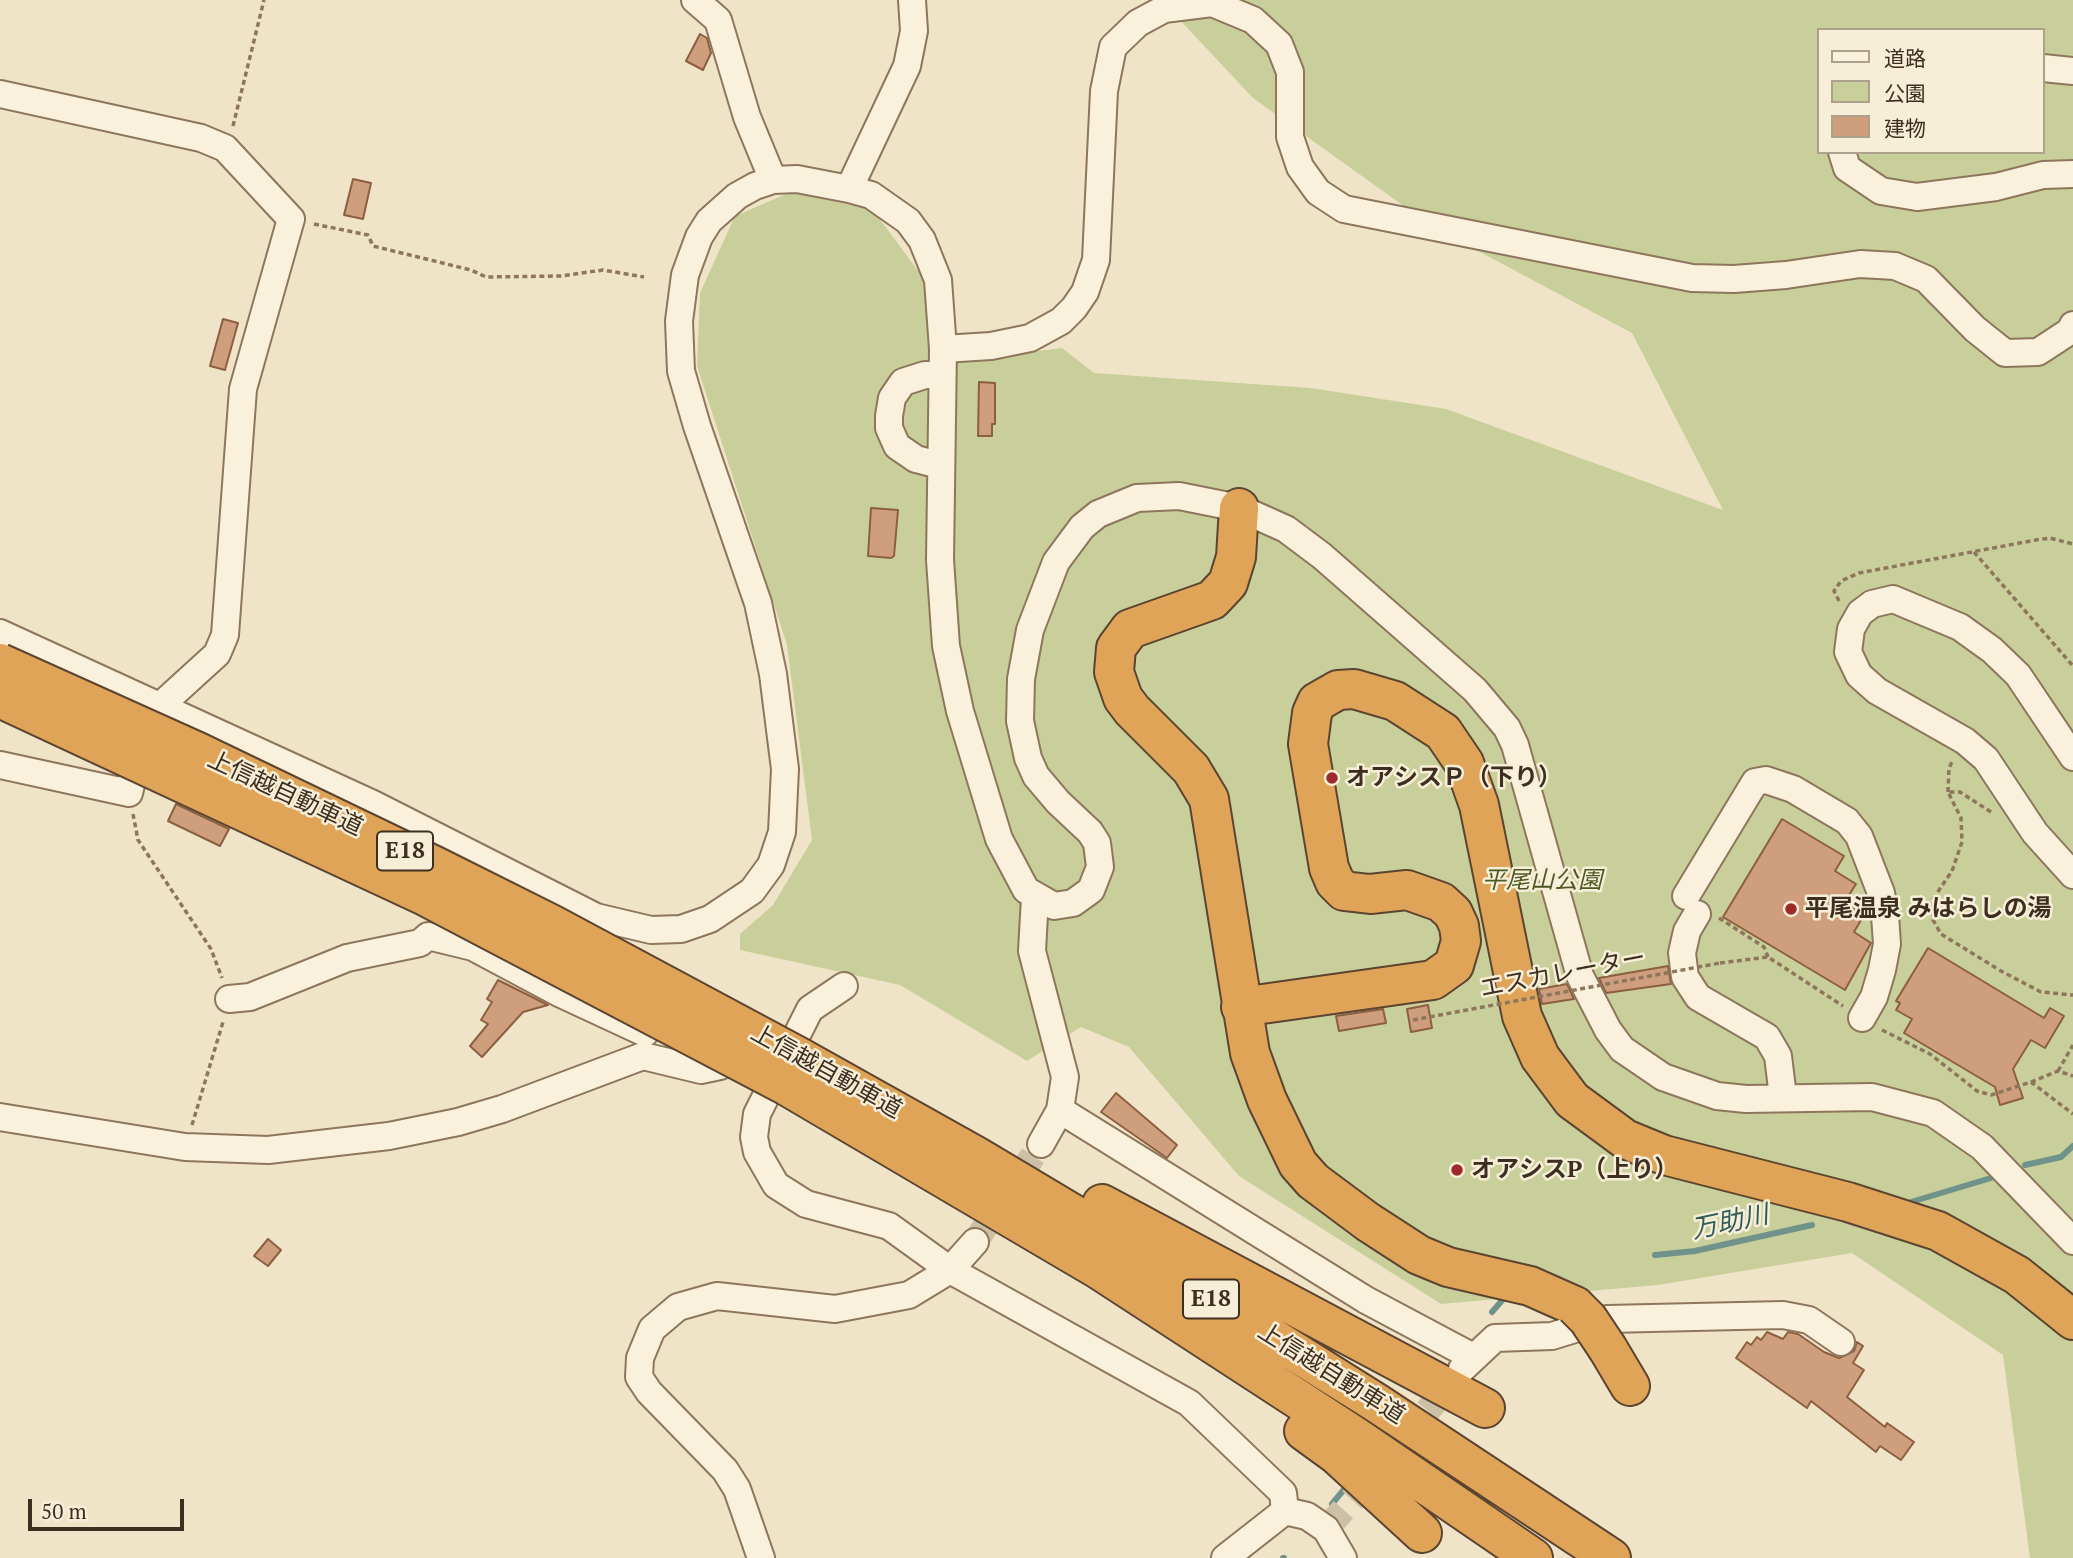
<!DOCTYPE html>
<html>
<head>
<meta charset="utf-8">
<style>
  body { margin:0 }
  #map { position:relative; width:2073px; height:1558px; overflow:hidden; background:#f0e4c8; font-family:"PT Serif","Noto Sans JP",serif }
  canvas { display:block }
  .legend { position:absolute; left:1817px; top:28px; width:228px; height:126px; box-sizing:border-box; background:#f7eed8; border:2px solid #ada18e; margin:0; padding:9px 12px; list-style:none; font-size:21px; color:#3d2e20 }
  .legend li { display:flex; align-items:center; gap:14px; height:35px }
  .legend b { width:35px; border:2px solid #ada18e }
  .scale { position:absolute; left:28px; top:1499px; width:156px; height:32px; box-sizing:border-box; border:4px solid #3d2e20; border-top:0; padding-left:9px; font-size:21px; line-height:24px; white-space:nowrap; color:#3d2e20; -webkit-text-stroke:5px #f7eed8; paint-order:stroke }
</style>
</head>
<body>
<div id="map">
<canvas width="2073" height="1558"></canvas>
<ul class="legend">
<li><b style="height:9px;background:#faf1dc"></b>道路</li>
<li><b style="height:19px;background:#c9cf9b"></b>公園</li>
<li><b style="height:19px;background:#cf9f7d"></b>建物</li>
</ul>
<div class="scale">50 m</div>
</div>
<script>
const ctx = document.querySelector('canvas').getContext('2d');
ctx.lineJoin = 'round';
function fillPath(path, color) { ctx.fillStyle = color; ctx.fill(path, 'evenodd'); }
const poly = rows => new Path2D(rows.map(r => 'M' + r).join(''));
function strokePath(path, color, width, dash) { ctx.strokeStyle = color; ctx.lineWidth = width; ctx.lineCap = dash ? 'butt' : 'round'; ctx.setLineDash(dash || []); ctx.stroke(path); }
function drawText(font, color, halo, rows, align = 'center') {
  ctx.font = font + ' "PT Serif","Noto Sans JP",serif'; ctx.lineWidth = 5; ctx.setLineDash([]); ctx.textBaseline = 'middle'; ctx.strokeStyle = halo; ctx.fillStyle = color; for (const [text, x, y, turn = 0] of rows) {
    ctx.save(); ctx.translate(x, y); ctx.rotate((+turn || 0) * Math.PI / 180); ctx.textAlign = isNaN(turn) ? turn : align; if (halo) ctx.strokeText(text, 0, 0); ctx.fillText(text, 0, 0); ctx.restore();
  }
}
fillPath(poly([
  [1171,0,2073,0,2073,1558,2030,1558,2003,1355,1852,1253,1658,1285,1441,1304,1239,1176,1129,1047,1081,1027,1027,1061,900,985,740,950,740,934,773,905,812,840,787,645,697,366,700,293,735,216,791,192,873,210,925,280,960,361,1062,348,1094,373,1311,388,1446,409,1723,510,1632,333,1433,227,1253,98,1177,17],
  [1819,30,2043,30,2043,152,1819,152]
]), '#c9cf9b');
strokePath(poly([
  [2025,1165,2061,1157,2073,1146],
  [1911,1202,1991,1178],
  [1655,1255,1695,1251,1812,1225],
  [1492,1312,1505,1297],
  [1332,1504,1346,1487],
  [1283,1558,1284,1558]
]), '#6f938a', 6);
const building = poly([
  [700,34,707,38,711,53,703,70,686,61,700,34],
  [353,179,371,183,363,219,344,215,353,179],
  [223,319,238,323,225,370,210,366,223,319],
  [979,382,995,383,995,424,992,424,992,436,978,436,979,382],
  [871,508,898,510,894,556,891,558,868,556,871,508],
  [176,804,229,829,220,846,168,821,176,804],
  [1782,819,1844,856,1835,871,1856,884,1844,903,1864,915,1854,932,1871,943,1845,990,1723,917,1782,819],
  [1928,948,2044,1018,2050,1008,2064,1016,2045,1048,2031,1040,2013,1069,2023,1098,2000,1105,1995,1087,1904,1033,1912,1019,1896,1010,1900,1003,1896,1001,1928,948],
  [1668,966,1671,984,1606,993,1599,978,1668,966],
  [498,980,548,1005,523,1012,482,1057,470,1046,488,1024,481,1020,492,1002,487,999,498,980],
  [1567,984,1574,999,1542,1004,1539,989,1567,984],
  [1428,1005,1432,1028,1411,1032,1407,1009,1428,1005],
  [1383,1009,1386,1023,1339,1031,1336,1016,1383,1009],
  [1116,1093,1177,1145,1167,1158,1101,1112,1116,1093],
  [268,1239,281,1250,268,1266,254,1256,268,1239],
  [1767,1332,1783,1339,1788,1332,1798,1334,1824,1352,1839,1358,1854,1351,1857,1342,1863,1346,1853,1363,1864,1370,1847,1397,1885,1427,1887,1423,1914,1442,1901,1460,1880,1446,1876,1452,1811,1401,1807,1408,1736,1358,1747,1342,1751,1345,1757,1337,1761,1340,1767,1332]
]);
fillPath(building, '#cf9f7d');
strokePath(building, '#8d5f41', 2);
strokePath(poly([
  [975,1242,1041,1144],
  [1403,1441,1456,1376],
  [1326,1529,1378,1471]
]), '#ccc0a6', 26, [26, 13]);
const minor = poly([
  [695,0,718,20,747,117,773,180],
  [2043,68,2073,71],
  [0,94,201,138,225,148,291,219,243,389,225,635,217,654,161,705,133,776,129,793,0,765],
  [1842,152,1847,168,1881,191,1917,197,1996,187,2043,175,2073,174],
  [849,189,907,66,914,31,912,0],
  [943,349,991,346,1030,338,1061,321,1074,308,1085,292,1096,260,1104,91,1113,47,1138,23,1164,9,1212,3,1253,20,1279,44,1290,72,1290,137,1300,167,1318,192,1344,209,1692,278,1734,279,1786,275,1860,264,1895,266,1926,279,1975,329,2005,353,2038,352,2070,331,2073,325],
  [939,465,916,459,897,446,889,428,889,416,892,398,903,382,925,375,942,375],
  [0,633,373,804,596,917,651,930,681,929,710,919,752,891,771,865,782,832,785,769,773,674,758,603,697,426,681,371,679,321,685,275,699,237,709,221,737,196,755,186,773,180,797,179,849,189,871,195,908,221,922,240,938,280,943,349,940,560,946,646,960,711,999,839,1026,890,1054,906,1073,903,1091,890,1100,867,1097,843,1090,832,1058,802,1036,776,1028,758,1020,721,1021,679,1030,630,1056,562,1082,527,1098,514,1137,498,1179,496,1239,508,1286,529,1322,556,1475,690,1507,728,1515,745,1580,976,1608,1030,1622,1049,1663,1077,1717,1096,1746,1099,1872,1097,1933,1113,1982,1147,2073,1241],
  [2073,757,2018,675,1992,650,1960,627,1893,599,1872,604,1860,613,1851,629,1848,652,1859,675,1877,691,1965,741,1986,759,2035,833,2073,875],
  [1686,896,1755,782,1766,780,1793,789,1847,821,1859,836,1881,893,1885,915,1887,944,1882,970,1874,997,1862,1018],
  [1035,897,1032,951,1065,1077,1060,1110,1041,1144],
  [1697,914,1687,931,1682,953,1685,977,1698,997,1767,1037,1778,1056,1783,1097],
  [844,986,810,1009,757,1114,754,1137,757,1152,776,1185,806,1204,889,1226,950,1270,1189,1403,1283,1493,1285,1511],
  [229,999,250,997,347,958,420,943,428,936,473,947,561,994,645,1033],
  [1060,1110,1366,1300,1473,1357],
  [0,1117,185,1147,268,1150,389,1136,458,1122,502,1109,643,1056,701,1070,720,1066,743,1055],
  [1462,1369,1495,1338,1552,1336,1607,1319,1783,1315,1809,1320,1841,1342],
  [761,1558,737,1489,725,1470,649,1392,639,1377,640,1358,652,1329,678,1307,717,1296,835,1309,909,1295,950,1270,975,1242],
  [1225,1558,1285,1511,1307,1516,1326,1529,1343,1558]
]);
const highway = poly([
  [1239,508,1236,557,1228,583,1212,600,1130,629,1116,648,1114,672,1123,698,1132,710,1191,769,1209,799,1250,1053,1267,1100,1298,1164,1313,1181,1368,1222,1419,1255,1448,1267,1530,1286,1575,1306],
  [1241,1007,1433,980,1454,965,1461,941,1459,926,1453,913,1441,902,1407,890,1370,894,1344,891,1335,882,1329,868,1308,744,1312,713,1317,702,1338,690,1354,689,1395,701,1443,732,1464,763,1479,805,1522,1016,1540,1057,1572,1100,1625,1139,1664,1155,1848,1202,1938,1231,2017,1275,2073,1320],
  [801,1058,976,1156,1110,1236,1375,1402,1611,1558],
  [787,1086,1098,1269,1356,1437,1533,1558],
  [1102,1204,1485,1408],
  [1608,1349,1630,1386],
  [1304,1431,1337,1455,1422,1533]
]);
strokePath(minor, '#8d765c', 30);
strokePath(highway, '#5b4430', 42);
strokePath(poly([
  [233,126,264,0],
  [314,224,368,235,373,246,471,270,486,277,561,276,603,270,644,277],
  [1974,552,2073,666],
  [1839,601,1834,591,1841,581,1859,573,2036,540,2050,538,2073,544],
  [1948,792,1949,768,1953,760],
  [1991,812,1960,792,1948,792,1961,818,1962,842,1952,871,1933,899,1933,920,1941,934,2001,971,2041,992,2073,995],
  [133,814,138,840,211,949,222,978],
  [1719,918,1764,947,1768,957],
  [1720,963,1768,957,1843,1006],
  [1882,1030,1930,1054,1977,1091,1991,1095,2031,1082,2073,1114],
  [2058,1071,2073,1045],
  [2031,1082,2058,1071,2073,1076],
  [192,1125,223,1022]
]), '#8d765c', 3.5, [5, 3.5]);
strokePath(minor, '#faf1dc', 26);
strokePath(highway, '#e0a458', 38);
const highwayBridge = poly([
  [0,663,198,752,435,866,551,924,801,1058],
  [0,698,423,895,787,1086],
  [1575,1306,1588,1319,1608,1349]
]);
strokePath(highwayBridge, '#5b4430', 42, []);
strokePath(poly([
  [1413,1020,1720,963]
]), '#8d765c', 3.5, [5, 3.5]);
strokePath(highwayBridge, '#e0a458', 38);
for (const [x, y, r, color] of [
  [1332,778,7,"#9e2a2b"],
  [1791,909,7,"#9e2a2b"],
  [1457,1170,7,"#9e2a2b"]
]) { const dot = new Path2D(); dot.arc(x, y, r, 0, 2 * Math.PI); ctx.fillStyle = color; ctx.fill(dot); strokePath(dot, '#f7eed8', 2.5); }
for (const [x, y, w] of [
  [405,851,56],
  [1211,1299,56]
]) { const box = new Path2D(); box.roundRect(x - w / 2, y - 19.5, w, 39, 5); ctx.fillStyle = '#f7eed8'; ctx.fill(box); strokePath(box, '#3d2e20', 2); }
drawText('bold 23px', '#3d2e20', null, [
  ["E18",405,851],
  ["E18",1211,1299]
]);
drawText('bold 24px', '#3d2e20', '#f7eed8', [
  ["オアシスＰ（下り）",1346,778],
  ["平尾温泉 みはらしの湯",1805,909],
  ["オアシスP（上り）",1471,1170]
], 'left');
drawText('24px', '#3d2e20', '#f7eed8', [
  ["上信越自動車道",285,794,25],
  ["エスカレーター",1563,974,-11],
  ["上信越自動車道",826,1072,29],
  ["上信越自動車道",1331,1374,32]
]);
drawText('italic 24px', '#4d5a26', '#f7eed8', [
  ["平尾山公園",1542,881]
]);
drawText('italic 26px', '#2f5d5a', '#f7eed8', [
  ["万助川",1730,1223,-12]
]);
</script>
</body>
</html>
